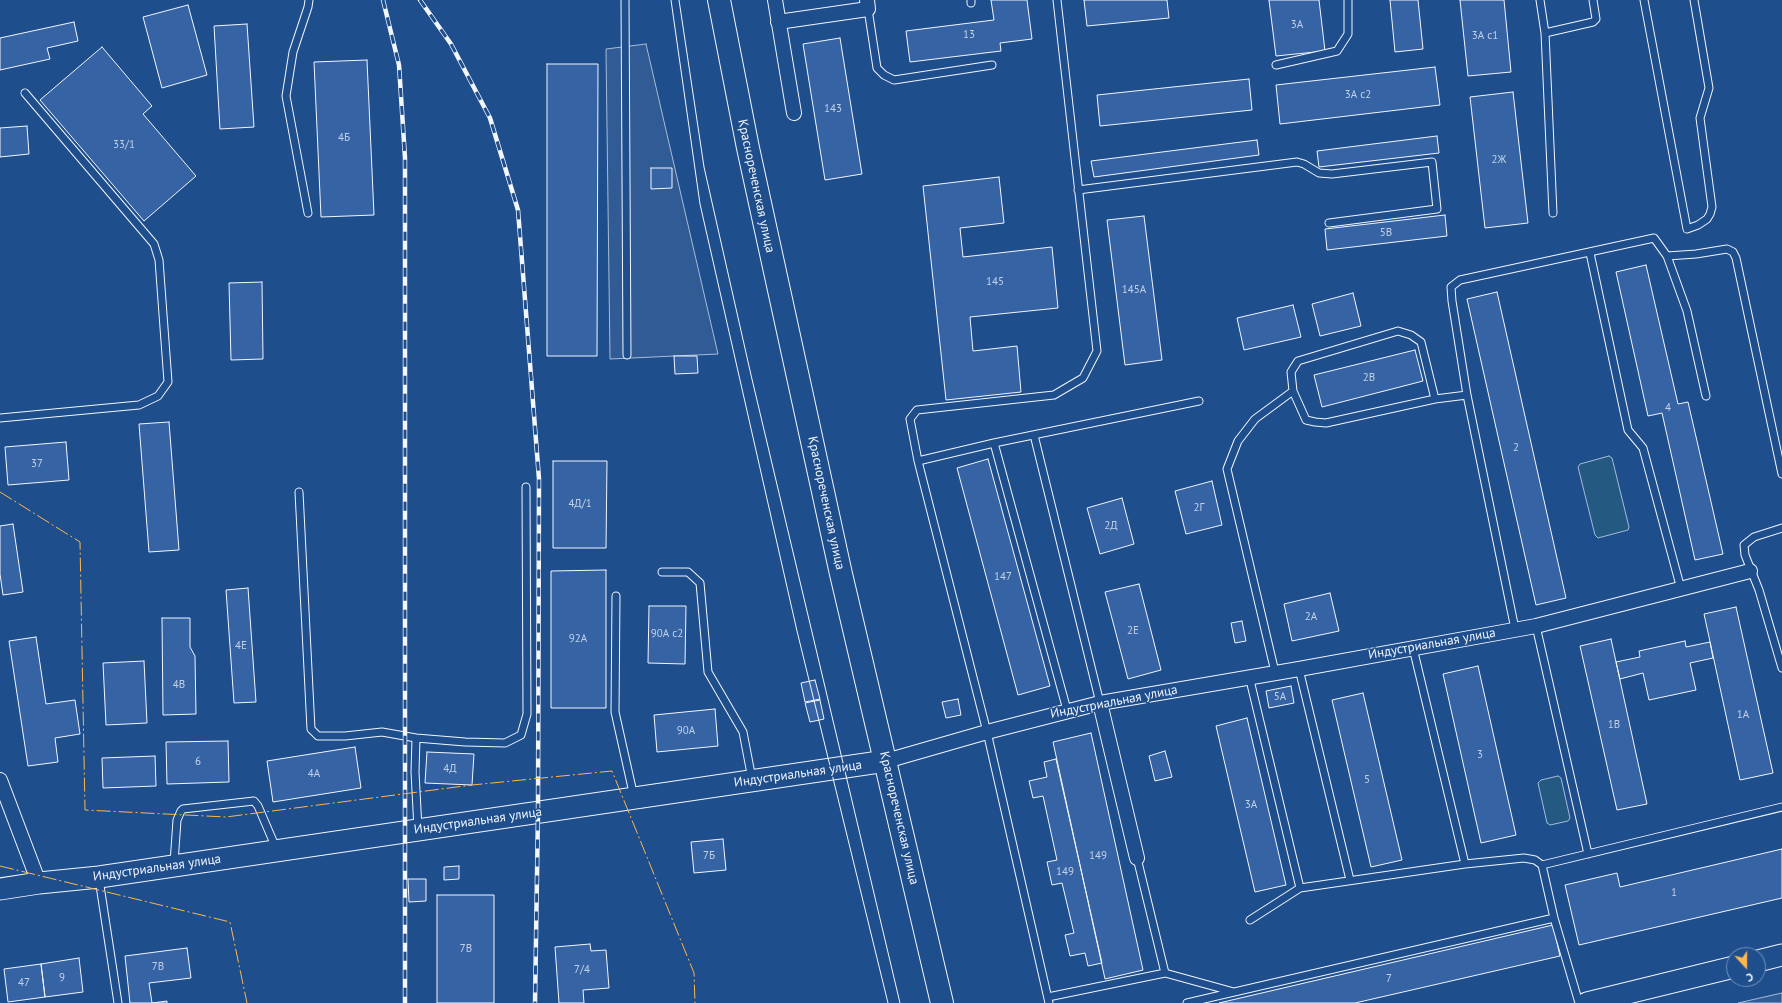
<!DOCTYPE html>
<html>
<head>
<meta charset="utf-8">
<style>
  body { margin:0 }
  #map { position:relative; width:1782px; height:1003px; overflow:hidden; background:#1f4e8c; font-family:"PT Sans",sans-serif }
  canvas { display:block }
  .north { position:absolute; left:1726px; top:947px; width:40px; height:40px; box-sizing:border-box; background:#1f4e8c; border:1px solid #7391ba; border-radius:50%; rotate:159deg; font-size:11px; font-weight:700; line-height:16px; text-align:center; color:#f2f6ff }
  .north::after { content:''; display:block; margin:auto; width:14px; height:18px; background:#ffb74d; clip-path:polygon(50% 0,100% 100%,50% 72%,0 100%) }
</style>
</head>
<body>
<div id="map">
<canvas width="1782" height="1003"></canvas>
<div class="north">С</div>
</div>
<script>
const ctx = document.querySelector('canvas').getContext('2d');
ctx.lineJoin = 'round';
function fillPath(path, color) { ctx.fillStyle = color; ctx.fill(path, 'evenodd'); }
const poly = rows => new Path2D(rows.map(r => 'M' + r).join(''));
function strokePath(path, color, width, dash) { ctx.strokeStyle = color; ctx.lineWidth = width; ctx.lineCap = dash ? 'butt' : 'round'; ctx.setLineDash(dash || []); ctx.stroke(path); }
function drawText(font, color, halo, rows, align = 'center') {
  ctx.font = font + ' "PT Sans",sans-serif'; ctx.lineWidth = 3; ctx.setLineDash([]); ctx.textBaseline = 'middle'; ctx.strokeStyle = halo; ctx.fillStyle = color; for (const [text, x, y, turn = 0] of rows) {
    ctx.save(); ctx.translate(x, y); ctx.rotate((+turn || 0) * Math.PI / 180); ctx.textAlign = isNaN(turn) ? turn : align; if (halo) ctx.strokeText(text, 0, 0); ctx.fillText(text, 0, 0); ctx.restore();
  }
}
const green = poly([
  [1609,456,1612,458,1629,527,1628,530,1598,538,1595,535,1578,467,1580,464,1609,456],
  [1558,776,1561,778,1570,818,1568,821,1550,825,1547,823,1538,783,1541,780,1558,776]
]);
fillPath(green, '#245a82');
strokePath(green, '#a8bbd7', 1);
const parking = poly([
  [646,44,718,354,610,359,606,49,646,44],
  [1782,993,1782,1003,1738,1003,1782,993]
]);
fillPath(parking, '#305b95');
strokePath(parking, '#a8bbd7', 1);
const building = poly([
  [991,0,1027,0,1032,39,1000,43,1001,51,910,62,906,31,994,20,991,0],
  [1084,0,1167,0,1169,18,1087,26,1084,0],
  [1269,0,1319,0,1325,51,1276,56,1269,0],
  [1390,0,1418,0,1423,49,1395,52,1390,0],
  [1460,0,1504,0,1511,72,1468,76,1460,0],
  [188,5,207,75,162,88,143,17,188,5],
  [74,22,78,41,47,48,50,59,0,70,0,38,74,22],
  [247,24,254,127,220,129,214,26,247,24],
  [840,38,862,174,825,180,803,44,840,38],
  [102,47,152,106,143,114,196,176,144,221,40,100,102,47],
  [367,60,374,215,321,217,314,62,367,60],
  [547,64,598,64,597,356,547,356,547,64],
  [1435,67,1440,105,1280,124,1276,85,1435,67],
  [1249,79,1252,110,1100,126,1097,95,1249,79],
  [1513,92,1528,223,1485,228,1470,97,1513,92],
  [27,126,29,154,0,157,0,128,27,126],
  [1437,136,1439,153,1319,167,1317,151,1437,136],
  [1257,140,1259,155,1094,177,1091,161,1257,140],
  [651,168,672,168,672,188,651,189,651,168],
  [999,177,1004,223,960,228,963,257,1052,247,1058,308,970,317,973,351,1017,346,1021,392,946,400,923,186,999,177],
  [1445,215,1447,236,1327,250,1325,229,1445,215],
  [1144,216,1162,360,1125,365,1107,220,1144,216],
  [1646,265,1678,404,1688,402,1723,554,1695,560,1662,413,1648,416,1616,272,1646,265],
  [262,282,263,359,231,360,229,283,262,282],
  [1497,292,1566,598,1536,605,1467,299,1497,292],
  [1353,293,1361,326,1320,336,1312,304,1353,293],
  [1293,305,1301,337,1244,350,1237,318,1293,305],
  [1415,350,1423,381,1322,407,1314,375,1415,350],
  [674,356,697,356,698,373,675,374,674,356],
  [169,422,179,550,149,552,139,424,169,422],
  [66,442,69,480,8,485,5,447,66,442],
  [988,459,1050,686,1018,695,957,468,988,459],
  [553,461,607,461,606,548,553,548,553,461],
  [1212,481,1222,525,1186,534,1175,491,1212,481],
  [1122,498,1134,544,1100,554,1087,508,1122,498],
  [13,524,23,592,3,595,0,574,0,526,13,524],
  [606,570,606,708,551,708,551,571,606,570],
  [1139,584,1161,670,1128,679,1105,592,1139,584],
  [248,588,256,702,234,703,226,590,248,588],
  [1330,593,1339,631,1292,641,1284,604,1330,593],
  [649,606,686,606,685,664,648,663,649,606],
  [1736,607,1773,773,1740,780,1704,614,1736,607],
  [162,618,190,618,190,647,195,656,196,714,163,715,162,618],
  [1242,621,1246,641,1235,643,1231,623,1242,621],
  [36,637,46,704,75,700,80,734,55,738,58,762,28,766,9,641,36,637],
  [1611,639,1647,804,1617,810,1580,646,1611,639],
  [1685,641,1686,647,1710,642,1713,658,1690,663,1696,690,1649,700,1643,673,1620,679,1616,662,1640,657,1639,651,1685,641],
  [144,661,147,723,106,725,103,663,144,661],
  [1478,666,1516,835,1481,843,1443,674,1478,666],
  [815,680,820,699,805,702,801,683,815,680],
  [1291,686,1294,703,1269,708,1266,691,1291,686],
  [1363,693,1402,860,1371,867,1332,700,1363,693],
  [958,699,961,715,946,718,942,702,958,699],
  [820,700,824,719,810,722,805,703,820,700],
  [715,709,718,746,657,752,654,715,715,709],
  [1247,718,1286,885,1255,892,1216,726,1247,718],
  [1091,733,1143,970,1105,979,1053,742,1091,733],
  [228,741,229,782,167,784,166,742,228,741],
  [355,747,361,788,273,802,267,761,355,747],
  [1165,751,1172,777,1155,781,1149,756,1165,751],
  [427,752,474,754,472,785,425,783,427,752],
  [155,756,156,786,103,788,102,758,155,756],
  [1056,759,1102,963,1088,966,1085,953,1070,956,1065,935,1074,933,1062,883,1052,885,1047,862,1057,860,1043,796,1033,798,1029,781,1047,777,1044,762,1056,759],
  [723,839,726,870,694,873,691,842,723,839],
  [1782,849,1782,898,1579,945,1565,885,1617,873,1620,887,1782,849],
  [459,866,459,879,444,880,444,867,459,866],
  [408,879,426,879,426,901,409,902,408,879],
  [437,895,494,895,494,1003,437,1003,437,895],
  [1553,925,1560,956,1355,1003,1219,1003,1553,925],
  [590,944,591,951,606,950,609,988,583,990,584,1003,559,1003,555,947,590,944],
  [187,948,191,978,149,983,152,1003,167,1001,167,1003,130,1003,125,956,187,948],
  [79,958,83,992,45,997,41,964,79,958],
  [41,964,45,997,8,1002,4,969,41,964]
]);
fillPath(building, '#3563a3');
strokePath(building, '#f2f6ff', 1);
const lane = poly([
  [625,0,627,355],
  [971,0,971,3],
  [1540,0,1545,33,1593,22,1596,19,1593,0],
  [1644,0,1687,229,1698,225,1707,219,1710,214,1712,207,1700,118,1709,88,1694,0],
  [868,9,877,68,884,75,894,80,992,65],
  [1545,33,1553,213],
  [1276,65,1337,51,1348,34,1348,0],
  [1078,190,1297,162,1304,164,1319,173,1332,174,1432,162,1437,209,1329,223],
  [308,213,286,96,293,52,308,7,309,0],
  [1590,253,1628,430,1643,448,1681,589],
  [1667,256,1687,311,1706,396],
  [1293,391,1306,420,1315,422,1326,423,1435,399],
  [0,418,139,405,158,396,168,382,159,260,154,244,25,93],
  [1034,435,1100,703],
  [994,443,1199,401],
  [918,461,994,443,1067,710],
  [299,492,311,729,318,736,345,736,382,732,416,738],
  [1782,528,1754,537,1744,545,1745,555,1759,590,1782,668],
  [662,572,688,572,700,583,708,672,743,732,752,779],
  [616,596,615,712,634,797],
  [1536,626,1588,854],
  [1515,629,1467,395,1452,301,1451,287,1460,280,1654,238,1667,256,1696,254,1727,249,1733,252,1736,258,1782,474],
  [1413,648,1465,864],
  [1299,669,1350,880],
  [1275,672,1227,469,1238,441,1255,419,1293,391,1291,372,1298,361,1398,331,1411,335,1421,342,1435,399,1467,395],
  [1249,676,1300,888],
  [418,829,415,772,416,738,465,742,505,743,521,735,527,714,526,487],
  [1137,858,1165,973,1234,992],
  [174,863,177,820,181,811,183,809,254,801,258,806,276,848],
  [1542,865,1554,918,1579,1003],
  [99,879,118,1003],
  [1250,920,1300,888,1465,864,1524,858,1535,860,1542,865,1782,807],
  [1048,997,1165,973],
  [1049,1003,987,732,918,461,910,419,917,410,1054,395,1083,378,1097,351,1057,0],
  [1187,1003,1554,918]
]);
const street = poly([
  [775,0,794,113],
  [778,22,868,9,867,0],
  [1100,703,1137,858],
  [886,761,987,732,1100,703,1299,669,1536,626,1750,571],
  [0,780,39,883]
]);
const secondary = poly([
  [0,889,39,883,99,877,886,761],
  [1758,961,1782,955],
  [1587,1003,1734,967]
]);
const primary = poly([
  [719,0,748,148,841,574,942,1003]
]);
strokePath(lane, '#f2f6ff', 9);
strokePath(street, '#f2f6ff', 16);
strokePath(secondary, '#f2f6ff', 23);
strokePath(primary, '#f2f6ff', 24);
strokePath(lane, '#1f4e8c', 7);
strokePath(street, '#1f4e8c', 14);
strokePath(secondary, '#1f4e8c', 21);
strokePath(primary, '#1f4e8c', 22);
strokePath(poly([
  [671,0,700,204,797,631,888,1003],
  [679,0,704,167,751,375,900,1003]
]), '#f2f6ff', 1);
const rail = poly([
  [383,0,399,65,405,158,405,1003],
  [420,0,451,44,490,118,518,210,539,479,538,812,535,1003]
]);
strokePath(rail, '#f2f6ff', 4.5);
strokePath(rail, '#1f4e8c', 3, [9]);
strokePath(poly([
  [0,492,80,542,85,810,226,817,472,785,612,771,694,973,695,1003],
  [0,866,230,922,247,1003]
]), '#ffb74d', 1, [14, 3, 2, 3]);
drawText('11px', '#c3d1e8', null, [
  ["3А",1297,25],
  ["13",969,35],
  ["3А с1",1485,36],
  ["3А с2",1358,95],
  ["143",833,109],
  ["4Б",344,138],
  ["33/1",124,145],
  ["2Ж",1499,160],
  ["5В",1386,233],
  ["145",995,282],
  ["145А",1134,290],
  ["2В",1369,378],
  ["4",1668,408],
  ["2",1516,448],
  ["37",37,464],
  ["4Д/1",580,504],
  ["2Г",1199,508],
  ["2Д",1111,526],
  ["147",1003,577],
  ["2А",1311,617],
  ["2Е",1133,631],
  ["90А с2",667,634],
  ["92А",578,639],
  ["4Е",241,646],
  ["4В",179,685],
  ["5А",1280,697],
  ["1А",1743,715],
  ["1В",1614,725],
  ["90А",686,731],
  ["3",1480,755],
  ["6",198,762],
  ["4Д",450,769],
  ["4А",314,774],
  ["5",1367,780],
  ["3А",1251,805],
  ["7Б",709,856],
  ["149",1098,856],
  ["149",1065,872],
  ["1",1674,893],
  ["7В",466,949],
  ["7В",158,967],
  ["7/4",582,970],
  ["9",62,978],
  ["7",1389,979],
  ["47",24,983]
]);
drawText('13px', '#f2f6ff', '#1f4e8c', [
  ["Краснореченская улица",756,186,78],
  ["Краснореченская улица",826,503,78],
  ["Индустриальная улица",1432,644,-10],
  ["Индустриальная улица",1114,702,-11],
  ["Индустриальная улица",798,774,-8],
  ["Краснореченская улица",899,818,77],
  ["Индустриальная улица",478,821,-8],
  ["Индустриальная улица",157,868,-8]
]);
</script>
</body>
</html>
